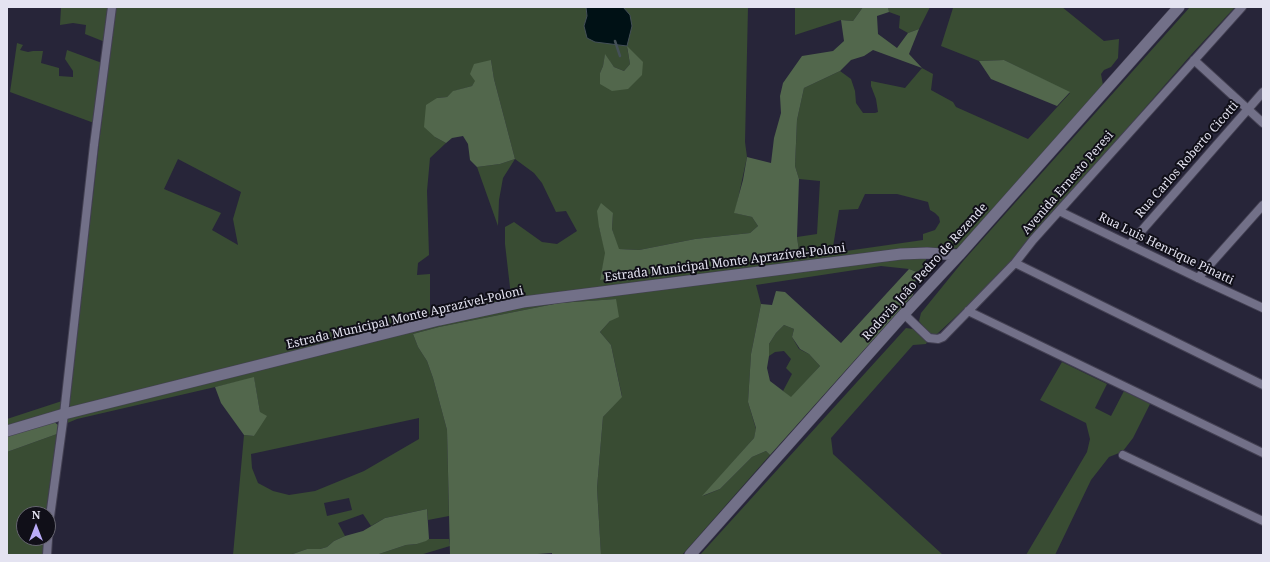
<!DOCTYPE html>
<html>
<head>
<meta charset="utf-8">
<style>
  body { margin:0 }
  #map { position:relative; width:1270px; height:562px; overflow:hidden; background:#272539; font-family:"Noto Serif",serif }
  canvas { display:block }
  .frame { position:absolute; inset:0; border:8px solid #e4e3f1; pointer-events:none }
  .north { position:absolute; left:16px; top:506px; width:40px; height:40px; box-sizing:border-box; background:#100f18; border:1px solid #65646f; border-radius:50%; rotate:0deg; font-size:11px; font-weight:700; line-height:16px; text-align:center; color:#e4e3f1 }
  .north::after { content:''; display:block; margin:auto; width:14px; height:18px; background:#b9abf7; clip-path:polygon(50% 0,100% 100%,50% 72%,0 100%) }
</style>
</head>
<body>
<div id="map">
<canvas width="1270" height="562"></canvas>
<div class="frame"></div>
<div class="north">N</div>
</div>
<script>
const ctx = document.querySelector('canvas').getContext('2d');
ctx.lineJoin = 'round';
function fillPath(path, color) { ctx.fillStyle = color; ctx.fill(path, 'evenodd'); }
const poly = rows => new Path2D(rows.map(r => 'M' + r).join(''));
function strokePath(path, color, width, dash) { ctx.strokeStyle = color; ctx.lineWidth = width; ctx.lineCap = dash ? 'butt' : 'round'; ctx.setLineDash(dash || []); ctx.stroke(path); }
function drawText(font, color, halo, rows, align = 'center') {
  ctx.font = font + ' "Noto Serif",serif'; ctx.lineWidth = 4; ctx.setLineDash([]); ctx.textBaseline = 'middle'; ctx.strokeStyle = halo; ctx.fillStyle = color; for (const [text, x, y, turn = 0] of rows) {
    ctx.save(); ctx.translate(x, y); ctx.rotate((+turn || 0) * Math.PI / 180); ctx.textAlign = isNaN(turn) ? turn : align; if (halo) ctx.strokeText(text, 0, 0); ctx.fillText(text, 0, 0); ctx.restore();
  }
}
fillPath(poly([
  [61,7,109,7,105,42,85,34,86,25,73,23,60,25],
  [115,7,586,7,587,16,584,26,616,45,627,46,630,15,623,7,748,7,745,142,747,157,735,213,752,217,758,226,750,233,695,239,639,250,618,249,612,229,613,213,599,227,606,253,600,280,778,261,779,255,784,251,799,251,797,237,817,234,820,181,799,179,795,166,797,120,804,88,840,71,851,79,855,91,856,103,863,113,875,113,878,112,876,99,871,86,871,81,905,88,922,68,933,74,931,90,953,102,956,107,1028,139,1070,93,1004,60,979,61,941,46,953,8,951,7,1062,7,1104,41,1119,39,1118,58,1111,67,1104,70,1101,74,1103,85,960,248,522,300,72,409,70,407,69,400],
  [627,47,642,75,600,73,603,66,605,55,614,67,624,71,630,64],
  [491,60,494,79,515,159,500,164,477,167,498,226,499,200,503,178,515,159,534,173,542,183,556,212,566,211,577,231,557,244,542,242,514,222,505,227,505,244,511,296,430,316,430,274,417,275,418,263,429,255,427,191,430,158,446,143,435,137,437,98,447,97,454,91,472,86],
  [178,159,241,192,233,219,238,245,212,230,221,213,164,189],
  [865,194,897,194,928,202,930,210,935,213,939,217,940,222,935,230,923,234,923,240,832,253,839,210,858,209],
  [795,7,863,7,853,21,841,20,795,35],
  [888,7,930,7,919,29,908,33,899,28,900,16,889,12],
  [1190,7,1235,7,1190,56,1013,260,965,308,937,334,930,334,926,330,919,321,921,313,964,260],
  [17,43,23,45,20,50,28,52,33,51,43,51,41,63,59,68,59,76,73,77,73,71,65,59,67,50,102,63,94,123,10,92],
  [926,256,926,265,917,272,909,269,881,266,756,285,761,304,751,354,748,402,756,429,754,438,703,496,720,489,752,457,766,451,770,455,682,555,601,555,597,488,603,417,622,396,611,345,600,332,610,321,616,299,559,303,439,327,413,334,418,347,427,361,433,378,447,430,449,516,428,520,427,509,385,518,371,526,363,514,338,523,345,536,334,541,327,547,320,549,307,549,290,555,233,555,244,435,254,436,260,412,254,378,77,419,65,424,66,417,524,304],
  [419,418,419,439,364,471,315,491,289,495,273,491,258,483,252,468,251,454],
  [349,498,352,510,327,516,324,503],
  [784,325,794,329,792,337,799,349,809,354,820,366,791,398,783,391,792,374,786,368,791,359,784,351,775,352,769,356,769,344,776,333],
  [906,328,913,329,928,340,926,344,913,345,831,438,833,454,943,555,700,555],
  [1062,362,1107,384,1095,408,1111,416,1124,391,1150,404,1133,438,1123,451,1121,450,1119,453,1109,457,1091,480,1055,555,1026,555,1087,452,1090,439,1086,423,1040,400],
  [62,401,62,410,7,428,7,419],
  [57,434,46,514,24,514,24,538,44,538,43,555,7,555,7,452],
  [429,539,449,539,450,546,420,555,376,555,406,545,417,544]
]), '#394c33');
fillPath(poly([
  [863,7,888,7,889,12,877,16,878,34,897,48,908,33,919,29,909,54,922,68,873,50,864,56,851,60,840,71,804,88,797,120,795,166,799,179,797,237,799,251,784,251,779,255,779,261,600,280,605,253,599,227,597,211,601,203,613,213,612,229,619,249,639,250,695,239,750,233,758,226,752,217,734,213,743,180,747,157,771,163,774,138,781,113,780,96,783,83,802,56,833,51,844,41,841,20,853,21],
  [627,46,643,62,642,75,628,89,612,91,600,84,600,73,603,66,605,54,614,67,624,71,630,64],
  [491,60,494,79,515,159,500,164,477,167,470,160,468,144,463,136,452,138,446,143,435,137,424,127,426,105,437,98,447,97,453,91,472,86,475,81,470,74,474,64],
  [1004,60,1070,92,1057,106,991,79,979,61],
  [909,269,917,272,913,295,770,455,766,451,752,457,720,489,702,496,754,438,756,428,748,402,751,354,761,304,772,305,776,291,785,292,841,343],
  [784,325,794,329,792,337,800,349,809,354,820,366,791,397,770,381,767,368,769,356,769,344,776,333],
  [616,299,619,317,610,321,600,332,611,345,622,397,603,417,597,488,601,555,552,555,552,553,523,555,450,555,447,430,433,378,427,361,418,347,413,334,439,327,559,303],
  [254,377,260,412,267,416,254,436,244,435,221,403,215,387],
  [53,421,58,425,57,434,7,452,7,436],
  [427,509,429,539,426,541,417,544,406,545,376,555,290,555,307,549,320,549,327,547,334,541,345,536,363,531,385,518]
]), '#52674c');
const water = poly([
  [586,7,623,7,630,15,632,26,627,46,595,42,587,38,584,26,587,16,586,7]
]);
fillPath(water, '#001115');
strokePath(water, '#445057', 1);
strokePath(poly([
  [615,41,620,56]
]), '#445057', 2.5);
const street = poly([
  [1194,60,1263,123],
  [1059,211,1198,278,1263,308],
  [1130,244,1263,92],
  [1015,263,1263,385],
  [1198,278,1263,205],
  [968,311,1263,453],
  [904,314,929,338,938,339,943,337,1015,263,1033,240,1059,211,1242,7],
  [1123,455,1263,521],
  [47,555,49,524,64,414,94,145,112,7]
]);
const secondary = poly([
  [7,431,64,414,439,320,523,302,901,254,927,253,959,255],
  [690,555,904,314,959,255,1179,7]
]);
strokePath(street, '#434052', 10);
strokePath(secondary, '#434052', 12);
strokePath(street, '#727088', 8);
strokePath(secondary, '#727088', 11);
drawText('12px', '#e4e3f1', '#100f18', [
  ["Rua Carlos Roberto Cicotti",1187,160,-49],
  ["Avenida Ernesto Peresi",1068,183,-49],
  ["Rua Luis Henrique Pinatti",1166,249,26],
  ["Estrada Municipal Monte Aprazível-Poloni",725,263,-7],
  ["Rodovia João Pedro de Rezende",925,272,-48],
  ["Estrada Municipal Monte Aprazível-Poloni",405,318,-13]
]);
</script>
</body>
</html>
